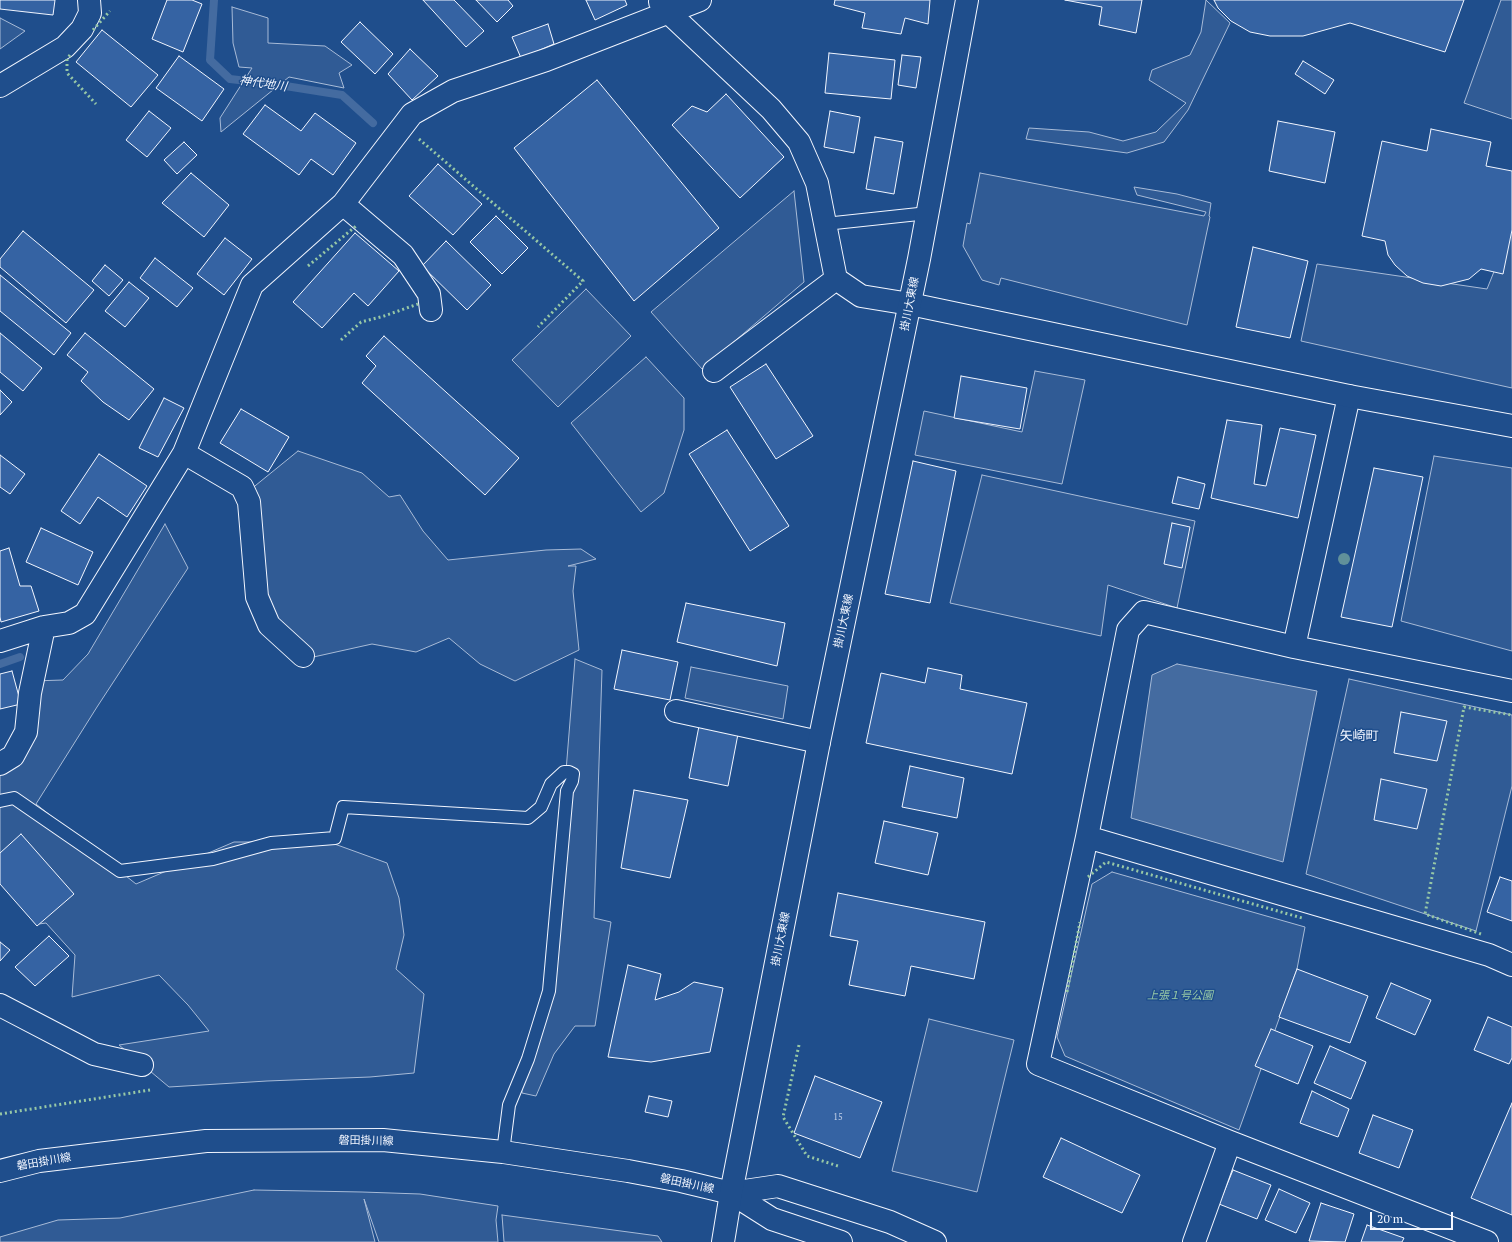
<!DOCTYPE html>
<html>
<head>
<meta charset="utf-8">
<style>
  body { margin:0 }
  #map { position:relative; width:1512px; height:1242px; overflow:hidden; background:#1f4e8c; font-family:"PT Serif",serif }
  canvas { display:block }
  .scale { position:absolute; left:1370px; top:1212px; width:83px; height:18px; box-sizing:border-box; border:2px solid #f2f6ff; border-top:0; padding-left:5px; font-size:12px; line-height:14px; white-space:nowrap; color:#f2f6ff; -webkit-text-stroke:3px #1f4e8c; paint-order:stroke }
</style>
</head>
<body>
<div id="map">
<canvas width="1512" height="1242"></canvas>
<div class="scale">20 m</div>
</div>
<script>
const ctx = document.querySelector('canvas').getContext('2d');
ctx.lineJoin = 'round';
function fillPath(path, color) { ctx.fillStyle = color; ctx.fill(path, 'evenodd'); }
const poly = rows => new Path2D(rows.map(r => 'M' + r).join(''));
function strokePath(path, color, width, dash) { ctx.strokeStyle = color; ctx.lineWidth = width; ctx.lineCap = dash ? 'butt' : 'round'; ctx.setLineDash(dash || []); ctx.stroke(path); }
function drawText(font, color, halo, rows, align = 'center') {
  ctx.font = font + ' "PT Serif","Noto Sans JP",serif'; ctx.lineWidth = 3; ctx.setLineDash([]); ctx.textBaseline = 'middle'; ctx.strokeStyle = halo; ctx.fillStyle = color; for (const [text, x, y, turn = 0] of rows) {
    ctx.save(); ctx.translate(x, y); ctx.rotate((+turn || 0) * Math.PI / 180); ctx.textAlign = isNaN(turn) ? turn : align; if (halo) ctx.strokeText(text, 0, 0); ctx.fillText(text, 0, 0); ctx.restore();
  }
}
const built = poly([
  [1206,0,1230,23,1188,110,1164,142,1127,153,1026,139,1029,128,1089,132,1123,141,1156,132,1186,103,1149,80,1152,70,1190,55,1201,32,1206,0],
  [1501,0,1512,0,1512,119,1464,103,1501,0],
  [232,7,268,18,268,43,325,46,352,65,339,73,344,88,289,77,221,132,220,118,252,68,239,67,233,43,232,7],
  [0,18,25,31,0,49,0,18],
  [980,173,1204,216,1206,212,1137,195,1134,187,1177,194,1211,203,1209,216,1210,217,1187,325,1001,278,999,285,982,280,963,246,967,223,970,224,980,173],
  [794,191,804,282,702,369,651,312,794,191],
  [1512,227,1512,388,1301,341,1317,264,1487,289,1512,227],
  [586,289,631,336,558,407,512,360,586,289],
  [646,357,684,398,684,430,664,493,641,512,571,423,646,357],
  [1035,371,1085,380,1062,484,915,455,924,411,1022,432,1035,371],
  [298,451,362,473,389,497,400,495,423,531,448,560,546,550,581,549,596,559,568,566,576,566,573,591,579,650,515,681,480,664,449,638,416,652,372,644,309,658,261,598,245,494,298,451],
  [1434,456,1512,468,1512,651,1401,621,1434,456],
  [982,475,1195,521,1177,608,1108,585,1101,636,950,603,982,475],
  [165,524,188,568,97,707,36,804,136,884,234,842,329,842,387,863,399,898,404,935,396,969,424,994,414,1073,370,1077,267,1081,169,1087,119,1045,209,1031,188,1005,159,975,72,997,75,955,46,923,39,924,0,858,0,759,22,740,32,681,63,680,88,654,165,524],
  [575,659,602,670,594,918,611,922,595,1026,575,1026,554,1054,536,1096,522,1093,521,1075,541,1028,555,908,575,659],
  [691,667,788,686,783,719,685,698,691,667],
  [1349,679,1512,715,1512,786,1476,931,1306,874,1349,679],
  [1112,872,1305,927,1297,969,1239,1130,1065,1056,1057,1037,1092,884,1112,872],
  [929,1019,1014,1040,977,1192,892,1171,929,1019],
  [254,1190,362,1192,420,1194,498,1206,496,1220,498,1242,379,1242,364,1199,375,1242,0,1242,0,1237,58,1220,120,1218,254,1190],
  [502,1215,658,1236,662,1242,504,1242,502,1215]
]);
fillPath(built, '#305b95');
strokePath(built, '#a8bbd7', 1);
const water = poly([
  [1177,664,1317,691,1283,862,1131,818,1152,675,1177,664]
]);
fillPath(water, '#446ba0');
strokePath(water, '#a8bbd7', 1);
strokePath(poly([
  [214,0,210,60,230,79,273,84,342,95,373,123],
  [0,664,20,657]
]), '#446ba0', 8);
const building = poly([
  [0,0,55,0,53,15,0,9,0,0],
  [167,0,192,0,202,4,183,52,152,39,167,0],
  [423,0,454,0,484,31,466,47,423,0],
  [476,0,508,0,513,6,497,22,476,0],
  [586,0,625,0,627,5,595,20,586,0],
  [835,0,930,0,928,24,905,18,901,34,862,28,865,13,834,5,835,0],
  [1065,0,1142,0,1136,33,1099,25,1102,7,1065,0],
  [1214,0,1464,0,1445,52,1350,23,1303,36,1270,36,1250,32,1231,21,1218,8,1214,0],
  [360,22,393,54,375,74,341,42,360,22],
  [548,24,554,44,521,58,512,37,548,24],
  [102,30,158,75,131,107,76,62,102,30],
  [410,49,438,76,412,100,388,74,410,49],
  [829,53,895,60,891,99,825,93,829,53],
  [902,55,921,57,916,88,898,85,902,55],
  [179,56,224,89,202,121,156,88,179,56],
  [1303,61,1334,80,1325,94,1295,74,1303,61],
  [597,80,719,228,634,301,514,148,597,80],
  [726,94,784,157,740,198,672,125,692,106,707,112,726,94],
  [265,105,301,131,315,113,356,143,333,175,311,159,299,175,243,134,265,105],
  [149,111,171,128,147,157,126,140,149,111],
  [830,111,860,117,854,153,824,147,830,111],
  [1278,121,1335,132,1325,183,1269,171,1278,121],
  [1431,129,1491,142,1486,166,1512,171,1512,230,1503,274,1481,269,1469,279,1441,286,1423,283,1407,276,1395,265,1388,255,1385,241,1362,236,1382,141,1427,151,1431,129],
  [875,137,903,142,894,194,866,189,875,137],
  [184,142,197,155,177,174,164,160,184,142],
  [438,164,482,204,453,235,409,196,438,164],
  [191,173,229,205,204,237,162,203,191,173],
  [496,216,528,248,502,274,470,242,496,216],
  [23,231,94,290,66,323,0,267,0,259,23,231],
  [355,233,399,271,368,306,354,293,322,328,293,302,355,233],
  [225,238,252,259,224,295,197,274,225,238],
  [446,241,491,285,467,310,422,266,446,241],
  [1253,247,1308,261,1290,338,1236,327,1253,247],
  [155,258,193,288,177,307,140,278,155,258],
  [105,265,123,280,109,296,92,281,105,265],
  [0,275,71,333,54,355,0,311,0,275],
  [129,282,149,298,125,327,105,311,129,282],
  [0,333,42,368,23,391,0,372,0,333],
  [85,333,154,389,129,420,103,402,81,381,88,372,67,355,85,333],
  [384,336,519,458,485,495,362,383,376,366,366,356,384,336],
  [766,364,813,436,776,459,730,387,766,364],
  [961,376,1027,388,1020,429,954,418,961,376],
  [0,390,12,402,0,415,0,390],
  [164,398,184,408,158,457,139,448,164,398],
  [241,409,289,437,268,472,220,443,241,409],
  [1227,420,1262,425,1254,484,1266,486,1280,428,1316,435,1298,518,1211,498,1227,420],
  [727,430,789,526,750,551,689,454,727,430],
  [99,454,147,486,127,517,98,497,80,524,61,511,99,454],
  [0,455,25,474,10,494,0,487,0,455],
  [913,461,956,471,930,603,885,594,913,461],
  [1374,468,1423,477,1392,627,1341,617,1374,468],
  [1178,477,1205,484,1199,509,1172,503,1178,477],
  [1172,523,1190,527,1182,568,1164,564,1172,523],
  [41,528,93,552,78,585,26,562,41,528],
  [9,548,20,586,31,586,39,611,1,622,0,617,0,551,9,548],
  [686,603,785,623,777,666,677,642,686,603],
  [622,650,678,662,670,700,614,689,622,650],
  [928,668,962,675,960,689,1027,703,1012,774,866,743,881,673,925,683,928,668],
  [12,671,21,704,0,709,0,674,12,671],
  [1401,712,1447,721,1437,761,1394,753,1401,712],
  [699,726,738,734,728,786,689,778,699,726],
  [910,766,964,778,957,818,902,807,910,766],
  [1381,779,1427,789,1417,829,1374,820,1381,779],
  [634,790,688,800,670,878,621,868,634,790],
  [884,821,938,833,928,875,875,863,884,821],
  [21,834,74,894,37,926,0,884,0,853,21,834],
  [1500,877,1512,881,1512,921,1487,912,1500,877],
  [838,893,985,922,974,979,911,966,905,996,849,985,858,941,830,936,838,893],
  [49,936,69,956,35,986,15,967,49,936],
  [0,942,10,950,0,961,0,942],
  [628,965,661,974,655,1000,679,992,694,982,723,988,710,1052,651,1062,608,1057,628,965],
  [1297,969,1368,996,1350,1043,1279,1017,1297,969],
  [1391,983,1431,1000,1415,1035,1376,1018,1391,983],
  [1488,1017,1512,1027,1512,1058,1509,1064,1474,1050,1488,1017],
  [1271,1029,1313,1046,1298,1084,1255,1066,1271,1029],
  [1330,1046,1366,1062,1351,1099,1314,1083,1330,1046],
  [815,1076,882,1102,860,1158,794,1133,815,1076],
  [1312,1091,1349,1109,1338,1137,1300,1123,1312,1091],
  [649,1096,672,1101,668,1117,645,1112,649,1096],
  [1512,1103,1512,1215,1471,1198,1512,1103],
  [1373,1115,1413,1130,1399,1168,1359,1153,1373,1115],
  [1061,1138,1140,1175,1122,1213,1043,1177,1061,1138],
  [1233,1170,1271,1185,1257,1219,1219,1204,1233,1170],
  [1279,1189,1310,1203,1296,1233,1265,1220,1279,1189],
  [1321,1203,1354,1214,1345,1242,1309,1241,1321,1203],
  [1367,1225,1404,1238,1402,1242,1361,1242,1367,1225]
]);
fillPath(building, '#3563a3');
strokePath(building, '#f2f6ff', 1);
const service = poly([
  [825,224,928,213],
  [0,801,14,798,120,871,213,859,271,843,335,838,343,807,528,818,541,807,551,784,564,772,569,772,573,774,572,781,567,791,549,991,528,1059,509,1105,503,1152]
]);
const minor = poly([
  [660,2,668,12,771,109,799,142,817,183,836,279,861,296,910,304],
  [0,86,65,47,82,29,90,13,89,0],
  [343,204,403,255,429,294,431,310],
  [714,371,836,279],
  [184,453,242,487,249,502,257,597,269,625,303,656],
  [0,641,44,627,69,623,85,614,184,453,252,285,343,204,412,114,453,91,546,60,700,0],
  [1294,647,1349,396],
  [676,711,819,742],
  [0,764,13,756,26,732,30,693,44,627],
  [1087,837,1489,955,1512,965],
  [0,1005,94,1054,142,1065],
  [1194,1242,1230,1142],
  [1487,1242,1230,1142,1038,1064,1087,837,1128,630,1144,612,1294,647,1512,691]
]);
const tertiary = poly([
  [910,304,1349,396,1512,426],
  [731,1193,778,1186,890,1222,935,1242],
  [731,1193,772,1219,841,1242]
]);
const secondary = poly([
  [0,1171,39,1161,206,1141,383,1140,503,1152,628,1171,681,1181,731,1193]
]);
const primary = poly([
  [723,1242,731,1193,819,742,919,259,967,0]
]);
strokePath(service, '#f2f6ff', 14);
strokePath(minor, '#f2f6ff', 24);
strokePath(tertiary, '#f2f6ff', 24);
strokePath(secondary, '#f2f6ff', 24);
strokePath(primary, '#f2f6ff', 24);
strokePath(service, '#1f4e8c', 12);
strokePath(minor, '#1f4e8c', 22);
strokePath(tertiary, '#1f4e8c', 22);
strokePath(secondary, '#1f4e8c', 22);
strokePath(primary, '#1f4e8c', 22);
strokePath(poly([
  [93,30,110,11],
  [70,55,67,59,67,73,96,104],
  [419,139,583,281,538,327],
  [308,266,356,226],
  [341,340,361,322,384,316,418,304],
  [1088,877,1106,862,1302,918],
  [1481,934,1425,914,1464,707,1512,715],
  [1067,992,1080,922],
  [799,1045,783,1117,807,1156,838,1166],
  [0,1114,150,1090]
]), '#97c8a6', 3, [2, 3]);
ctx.fillStyle = '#61919a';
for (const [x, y] of [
  [1344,559]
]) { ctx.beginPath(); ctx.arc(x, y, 6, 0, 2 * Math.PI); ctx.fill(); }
drawText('9px', '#c3d1e8', null, [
  ["15",838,1117]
]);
drawText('11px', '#f2f6ff', '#1f4e8c', [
  ["掛川大東線",910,304,-79],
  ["掛川大東線",844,621,-78],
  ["掛川大東線",781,939,-79],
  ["磐田掛川線",366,1141,1],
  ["磐田掛川線",44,1162,-10],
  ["磐田掛川線",687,1184,12]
]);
drawText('italic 11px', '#97c8a6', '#1f4e8c', [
  ["上張１号公園",1180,996]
]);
drawText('italic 12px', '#f2f6ff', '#1f4e8c', [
  ["神代地川",263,84,8]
]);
drawText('13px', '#f2f6ff', '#1f4e8c', [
  ["矢崎町",1359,736]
]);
</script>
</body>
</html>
